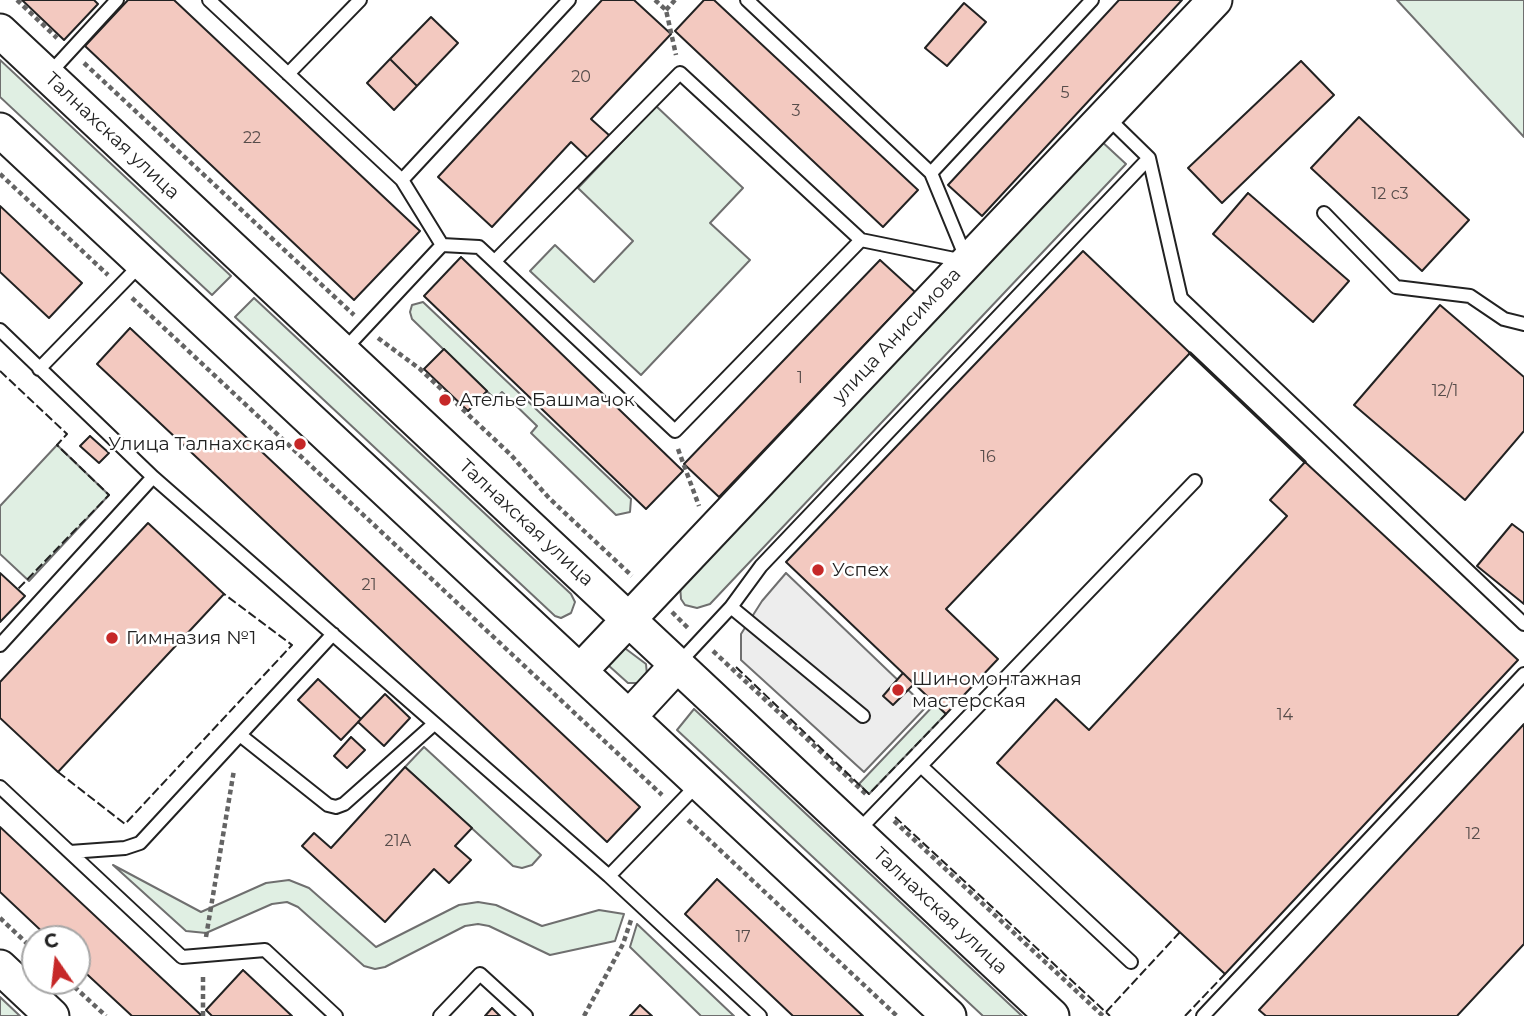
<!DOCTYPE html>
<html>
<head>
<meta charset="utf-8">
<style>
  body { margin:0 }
  #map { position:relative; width:1524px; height:1016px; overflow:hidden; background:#fff; font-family:Montserrat,sans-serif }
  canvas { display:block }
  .north { position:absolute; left:21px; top:925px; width:70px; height:70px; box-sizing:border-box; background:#fff; border:2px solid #a7a7a7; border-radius:50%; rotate:346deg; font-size:19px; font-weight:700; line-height:28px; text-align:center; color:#222 }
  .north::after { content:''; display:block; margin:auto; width:24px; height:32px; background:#c62828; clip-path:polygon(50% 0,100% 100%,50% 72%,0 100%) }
</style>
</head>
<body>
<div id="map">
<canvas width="1524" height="1016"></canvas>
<div class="north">С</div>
</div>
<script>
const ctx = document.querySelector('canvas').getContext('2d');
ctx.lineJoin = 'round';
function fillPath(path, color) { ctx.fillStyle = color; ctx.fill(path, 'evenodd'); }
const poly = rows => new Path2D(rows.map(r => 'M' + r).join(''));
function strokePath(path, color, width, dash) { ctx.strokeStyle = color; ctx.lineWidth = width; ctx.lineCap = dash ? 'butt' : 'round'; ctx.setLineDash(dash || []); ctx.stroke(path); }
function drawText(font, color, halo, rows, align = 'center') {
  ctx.font = font + ' Montserrat,sans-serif'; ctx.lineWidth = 5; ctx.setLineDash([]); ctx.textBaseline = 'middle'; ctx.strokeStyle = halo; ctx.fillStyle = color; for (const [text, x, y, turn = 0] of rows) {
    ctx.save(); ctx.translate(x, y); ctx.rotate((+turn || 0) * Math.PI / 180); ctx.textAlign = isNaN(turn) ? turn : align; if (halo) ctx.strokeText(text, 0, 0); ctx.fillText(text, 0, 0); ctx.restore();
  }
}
const green = poly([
  [1397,0,1524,0,1524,137,1397,0],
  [0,60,231,276,212,295,0,97,0,60],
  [656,106,743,188,710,223,750,260,641,375,530,271,555,245,594,282,633,241,578,188,656,106],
  [1099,139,1126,164,710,604,697,608,685,605,681,599,680,585,1099,139],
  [254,298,571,594,575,602,571,613,561,618,555,616,235,317,254,298],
  [423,302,631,499,630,512,616,515,531,433,537,426,502,392,495,399,412,319,410,312,412,305,423,302],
  [57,445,109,495,29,581,0,554,0,506,57,445],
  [622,646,646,664,647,675,639,683,628,683,608,665,622,646],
  [935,704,946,714,869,794,859,784,935,704],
  [694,709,1022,1016,983,1016,677,730,694,709],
  [424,747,541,855,532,865,522,868,513,866,405,767,424,747],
  [113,865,201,912,266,883,289,880,309,888,376,947,459,905,478,902,496,905,542,926,599,910,624,914,615,941,550,955,489,926,478,924,465,926,385,967,375,969,364,966,298,907,287,902,272,904,206,933,186,931,113,865],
  [637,924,734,1016,701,1016,630,947,637,924],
  [0,997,20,1016,0,1016,0,997]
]);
fillPath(green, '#e0efe3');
strokePath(green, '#6f6f6f', 2);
const parking = poly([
  [786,573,926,707,864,772,741,660,741,634,762,601,786,573]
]);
fillPath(parking, '#ededed');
strokePath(parking, '#6f6f6f', 2);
const building = poly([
  [22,0,94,0,98,4,64,40,22,0],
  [128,0,174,0,420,231,354,300,85,46,128,0],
  [602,0,634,0,671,34,591,119,610,136,589,159,571,142,492,227,438,177,602,0],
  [704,0,714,0,918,190,883,227,675,31,704,0],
  [1119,0,1182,0,982,216,948,185,1119,0],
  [964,3,986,22,947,66,925,48,964,3],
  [431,17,458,43,417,86,390,59,431,17],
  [390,59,417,86,394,110,367,83,390,59],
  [1301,61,1334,95,1222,203,1188,168,1301,61],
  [1359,117,1469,220,1422,271,1311,168,1359,117],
  [1248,193,1349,281,1313,322,1213,234,1248,193],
  [0,206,82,283,49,318,0,272,0,206],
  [1083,251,1190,353,946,609,998,659,946,714,786,562,1083,251],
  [461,257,683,471,646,509,424,296,461,257],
  [880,260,915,292,719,497,684,464,880,260],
  [1440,305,1524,377,1524,431,1465,500,1354,405,1440,305],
  [130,328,640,807,607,842,97,364,130,328],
  [444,349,487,391,468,411,424,369,444,349],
  [90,436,109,453,99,463,80,446,90,436],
  [1305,462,1518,660,1225,974,997,763,1056,699,1089,730,1287,516,1270,500,1305,462],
  [148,523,224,594,58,772,0,718,0,682,148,523],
  [1512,524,1524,533,1524,604,1477,566,1512,524],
  [0,573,25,596,0,622,0,573],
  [903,673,914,684,893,705,883,696,903,673],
  [318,679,361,719,341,740,298,700,318,679],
  [385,694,410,718,384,746,358,722,385,694],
  [1524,724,1524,944,1457,1016,1266,1016,1259,1010,1524,724],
  [351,737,365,750,347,768,334,756,351,737],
  [405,767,472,828,455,846,471,860,449,883,434,869,385,922,302,846,314,833,331,848,405,767],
  [0,827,201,1015,200,1016,132,1016,77,965,77,939,50,939,0,892,0,827],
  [717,879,863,1016,793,1016,685,914,717,879],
  [243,970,292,1016,212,1016,206,1010,243,970],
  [640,1005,652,1016,630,1016,640,1005],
  [492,1008,500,1016,485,1016,492,1008]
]);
fillPath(building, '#f3c9c0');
strokePath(building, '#222', 2);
const lane = poly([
  [209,0,402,180,442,245],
  [747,0,931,173,966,258],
  [288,74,360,0],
  [48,75,117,0],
  [1107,117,1149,158,1181,298,1524,624],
  [931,173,1092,0],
  [402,180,569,0],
  [1324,213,1396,287,1470,296,1504,319,1524,324],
  [495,261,680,73,861,240,964,261],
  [0,330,153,477,609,876,760,1016],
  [344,350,442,245,479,247,675,431,861,240],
  [39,369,141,264],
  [731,607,761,566,1149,158],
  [0,645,153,477],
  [677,665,731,607,863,716],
  [240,735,328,805,336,807,344,804,434,724],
  [921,766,1131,962],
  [0,787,182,957,265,950,336,1016],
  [856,833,1195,481],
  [70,852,125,848,140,843,333,634],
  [609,876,699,783],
  [440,1016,480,974,526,1016],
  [1203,1016,1524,674]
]);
const secondary = poly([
  [0,31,1052,1016],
  [0,130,949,1016],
  [580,671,1215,0],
  [629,717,677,665],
  [0,967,52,1016]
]);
strokePath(lane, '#222', 16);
strokePath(secondary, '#222', 37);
strokePath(poly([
  [17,0,57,38],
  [655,0,666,10,676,55],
  [666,10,675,0],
  [84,63,354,315],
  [0,174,108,275],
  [132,298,662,795],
  [378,338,420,369,511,455,549,498,632,576],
  [678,449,699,506],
  [672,612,688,628],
  [713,651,867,795],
  [688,820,897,1016],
  [894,821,1103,1016],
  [0,918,35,951],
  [206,937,234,770],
  [68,981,106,1016],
  [203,1016,203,974],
  [584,1016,623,944,631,920]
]), '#646464', 4.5, [5, 3.5]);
strokePath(lane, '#fff', 12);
strokePath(secondary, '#fff', 33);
strokePath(poly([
  [0,371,67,434,57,445,109,495,18,589],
  [736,667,869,794,946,714],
  [58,772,125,824,292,645,224,594],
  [895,817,1110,1016],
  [1106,1012,1180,932],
  [1185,1016,1225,974]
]), '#222', 2, [9, 3.5]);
strokePath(poly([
  [1190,353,1305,462]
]), '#222', 3.5);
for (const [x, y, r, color] of [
  [445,400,7,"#c62828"],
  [300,444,7,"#c62828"],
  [818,570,7,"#c62828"],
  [112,638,7,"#c62828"],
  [898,690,7,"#c62828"]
]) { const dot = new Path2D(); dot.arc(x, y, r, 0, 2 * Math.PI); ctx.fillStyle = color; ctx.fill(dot); strokePath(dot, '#fff', 2.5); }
drawText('16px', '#564c4a', null, [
  ["20",581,77],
  ["5",1065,93],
  ["3",796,111],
  ["22",252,138],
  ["12 с3",1390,194],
  ["1",800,378],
  ["12/1",1445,391],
  ["16",988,457],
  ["21",369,585],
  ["14",1285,715],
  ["12",1473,834],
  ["21А",398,841],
  ["17",743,937]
]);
drawText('19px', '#222', '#fff', [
  ["Талнахская улица",112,136,43],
  ["улица Анисимова",897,336,-47],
  ["Талнахская улица",526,523,43],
  ["Талнахская улица",940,911,43]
]);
drawText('19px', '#222', '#fff', [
  ["Ателье Башмачок",459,400],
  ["Улица Талнахская",286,444,"right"],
  ["Успех",832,570],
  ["Гимназия №1",126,638],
  ["Шиномонтажная",912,679],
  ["мастерская",912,701]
], 'left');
</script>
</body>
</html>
